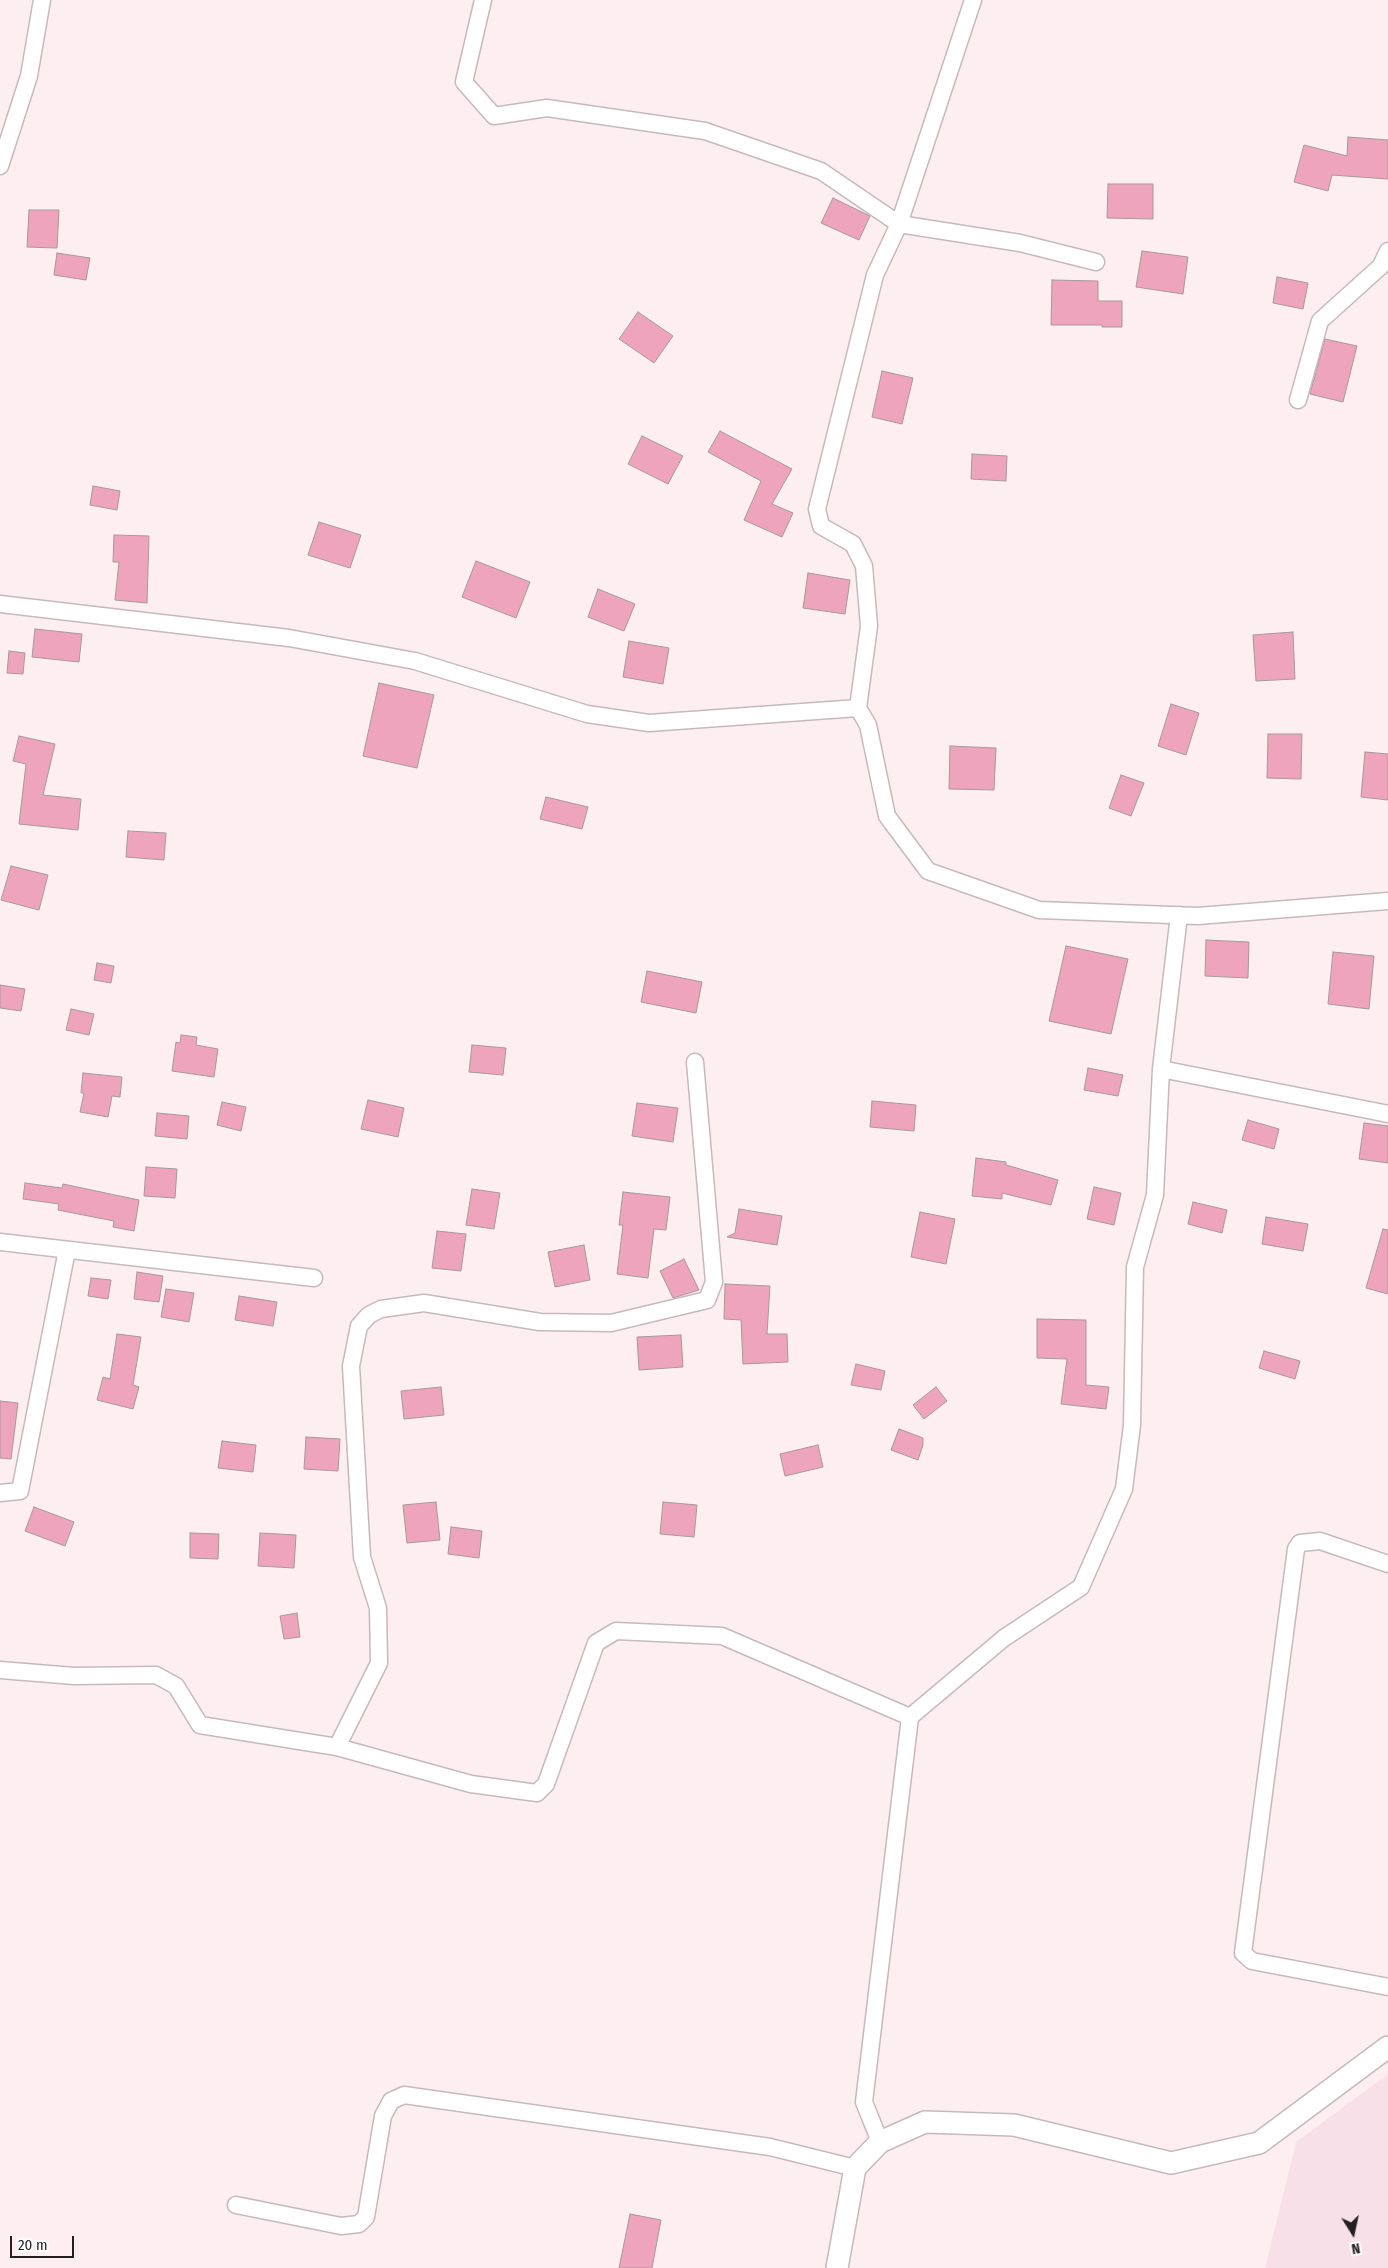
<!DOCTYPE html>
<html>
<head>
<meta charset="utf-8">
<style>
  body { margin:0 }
  #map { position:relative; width:1388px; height:2268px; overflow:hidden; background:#fdeef2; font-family:"Fira Sans Condensed",sans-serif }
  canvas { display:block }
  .north { position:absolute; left:1328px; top:2208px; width:50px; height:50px; -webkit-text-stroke:4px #fff; paint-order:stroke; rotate:170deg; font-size:14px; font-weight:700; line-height:20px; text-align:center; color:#241f20 }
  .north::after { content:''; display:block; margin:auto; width:18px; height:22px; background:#241f20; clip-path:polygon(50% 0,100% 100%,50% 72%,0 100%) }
  .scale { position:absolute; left:10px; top:2236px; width:64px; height:22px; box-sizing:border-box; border:2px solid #241f20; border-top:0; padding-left:6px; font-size:15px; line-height:18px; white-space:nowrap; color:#241f20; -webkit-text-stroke:4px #fff; paint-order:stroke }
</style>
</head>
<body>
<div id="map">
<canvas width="1388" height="2268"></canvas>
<div class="north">N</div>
<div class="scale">20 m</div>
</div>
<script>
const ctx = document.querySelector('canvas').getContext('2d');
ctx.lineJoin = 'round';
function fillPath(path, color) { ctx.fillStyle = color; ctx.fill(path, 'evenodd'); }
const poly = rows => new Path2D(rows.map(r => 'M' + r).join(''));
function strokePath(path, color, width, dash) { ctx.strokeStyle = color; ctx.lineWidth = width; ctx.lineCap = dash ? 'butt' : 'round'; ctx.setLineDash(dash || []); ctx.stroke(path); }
fillPath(poly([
  [1388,2074,1388,2268,1265,2268,1296,2142]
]), '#f7e0e7');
const building = poly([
  [1348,137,1388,140,1388,179,1332,175,1328,191,1294,182,1304,145,1347,156,1348,137],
  [1108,184,1153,184,1153,219,1107,218,1108,184],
  [833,198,870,216,859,240,821,223,833,198],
  [29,210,59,210,57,248,27,247,29,210],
  [1142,251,1188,257,1183,294,1136,287,1142,251],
  [57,253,90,258,86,280,54,275,57,253],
  [1277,277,1308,283,1303,309,1273,303,1277,277],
  [1052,280,1098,281,1098,301,1122,301,1122,327,1102,327,1102,325,1051,325,1052,280],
  [638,312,673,336,654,363,619,339,638,312],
  [1325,339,1357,346,1343,402,1310,394,1325,339],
  [882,371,913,378,902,424,872,417,882,371],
  [720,431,792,469,772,504,793,513,782,537,744,520,761,481,708,452,720,431],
  [642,436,683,456,668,484,628,464,642,436],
  [972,454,1007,456,1006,481,971,479,972,454],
  [93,486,120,491,117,510,90,505,93,486],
  [319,522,361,535,350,568,308,555,319,522],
  [114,535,149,536,147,603,115,600,119,562,113,562,114,535],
  [476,561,530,582,516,618,462,597,476,561],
  [808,573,850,580,845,614,803,608,808,573],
  [598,589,635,604,624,631,588,617,598,589],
  [35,629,82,634,79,662,32,657,35,629],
  [1293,632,1295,679,1256,681,1253,635,1293,632],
  [629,641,669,648,663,684,623,677,629,641],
  [9,651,25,653,23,674,7,673,9,651],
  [379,683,434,695,417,768,363,756,379,683],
  [1171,704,1199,713,1186,755,1158,746,1171,704],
  [1268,734,1302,734,1301,779,1267,778,1268,734],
  [19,736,55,744,43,795,81,799,78,830,19,824,26,764,13,761,19,736],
  [950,746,996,748,994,790,949,789,950,746],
  [1365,752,1388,754,1388,800,1361,797,1365,752],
  [1121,775,1144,783,1131,816,1109,808,1121,775],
  [546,797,588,807,582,829,540,819,546,797],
  [128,831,166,833,164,860,126,857,128,831],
  [11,866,48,875,39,910,1,900,11,866],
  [1206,940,1249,942,1248,978,1205,976,1206,940],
  [1066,946,1128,959,1111,1034,1049,1021,1066,946],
  [1333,952,1374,956,1369,1009,1328,1004,1333,952],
  [97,963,114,966,111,983,94,980,97,963],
  [647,971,702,982,696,1013,641,1002,647,971],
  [0,985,25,989,21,1011,0,1008,0,985],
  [71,1009,94,1014,89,1035,66,1030,71,1009],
  [181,1035,197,1037,196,1045,218,1049,214,1077,172,1071,176,1042,180,1043,181,1035],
  [472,1045,506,1048,503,1075,469,1072,472,1045],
  [1088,1068,1123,1075,1118,1096,1084,1090,1088,1068],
  [83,1073,122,1077,120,1097,112,1096,108,1117,80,1112,84,1093,81,1093,83,1073],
  [368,1100,404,1108,398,1137,361,1129,368,1100],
  [872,1101,916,1105,914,1131,870,1127,872,1101],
  [222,1102,246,1107,241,1131,217,1125,222,1102],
  [637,1103,678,1108,673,1142,632,1136,637,1103],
  [157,1113,189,1116,187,1139,155,1136,157,1113],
  [1248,1120,1279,1129,1274,1149,1242,1140,1248,1120],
  [1364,1123,1388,1126,1388,1163,1359,1159,1364,1123],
  [976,1158,1006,1162,1006,1165,1058,1180,1051,1205,1002,1193,1002,1199,972,1196,976,1158],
  [146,1167,177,1169,175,1198,144,1196,146,1167],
  [25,1183,62,1188,63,1184,139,1200,134,1231,113,1227,114,1221,58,1210,59,1204,23,1199,25,1183],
  [1094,1187,1121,1193,1114,1225,1087,1219,1094,1187],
  [472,1189,500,1193,494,1229,466,1225,472,1189],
  [623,1192,670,1197,666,1230,654,1229,648,1278,617,1274,623,1225,619,1225,623,1192],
  [1193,1202,1227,1210,1222,1233,1188,1224,1193,1202],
  [739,1209,782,1216,777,1245,727,1237,735,1233,739,1209],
  [920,1212,955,1219,946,1264,911,1257,920,1212],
  [1266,1217,1308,1224,1303,1251,1262,1244,1266,1217],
  [1383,1229,1388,1230,1388,1294,1366,1288,1383,1229],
  [437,1231,466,1234,461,1271,432,1268,437,1231],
  [584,1245,590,1280,555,1287,548,1252,584,1245],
  [684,1259,699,1290,673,1298,660,1271,684,1259],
  [137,1272,163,1276,159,1302,134,1299,137,1272],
  [91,1278,111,1280,108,1299,88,1296,91,1278],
  [725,1284,770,1286,767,1334,787,1334,788,1362,743,1364,741,1320,724,1319,725,1284],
  [166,1289,194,1293,189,1322,161,1317,166,1289],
  [239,1296,277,1302,273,1326,235,1320,239,1296],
  [1037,1319,1086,1320,1086,1385,1109,1387,1106,1409,1061,1404,1067,1359,1037,1358,1037,1319],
  [117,1334,141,1337,133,1385,139,1387,133,1409,97,1400,103,1377,110,1379,117,1334],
  [681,1335,683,1367,639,1370,637,1337,681,1335],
  [1264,1351,1300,1361,1295,1379,1259,1368,1264,1351],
  [856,1364,885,1371,881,1390,851,1385,856,1364],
  [441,1387,444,1415,404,1419,401,1391,441,1387],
  [936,1387,947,1401,924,1419,913,1405,936,1387],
  [0,1401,18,1403,11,1459,0,1458,0,1401],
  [899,1429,923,1438,923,1445,918,1460,891,1450,899,1429],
  [306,1437,340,1439,338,1471,304,1469,306,1437],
  [222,1441,256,1445,253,1472,218,1468,222,1441],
  [818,1445,823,1467,785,1476,780,1454,818,1445],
  [436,1502,440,1540,407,1543,403,1505,436,1502],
  [663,1502,697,1505,694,1537,660,1534,663,1502],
  [34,1507,74,1522,65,1546,25,1531,34,1507],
  [451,1527,482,1531,479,1558,448,1554,451,1527],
  [190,1533,219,1534,218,1559,190,1558,190,1533],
  [260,1533,296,1535,294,1568,258,1566,260,1533],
  [297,1613,300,1637,284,1639,280,1616,297,1613],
  [630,2214,661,2220,652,2268,619,2268,630,2214]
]);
fillPath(building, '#efa4bd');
strokePath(building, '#a6989c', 1);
const minor = poly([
  [483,0,464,82,494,116,547,108,705,131,821,171,899,224,973,0],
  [0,166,29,76,42,0],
  [1298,400,1320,321,1381,266,1388,251],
  [0,604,289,638,415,661,587,714,649,723,858,708,868,725,887,816,928,871,1039,910,1198,916,1388,901],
  [858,708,869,626,864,566,853,544,821,526,817,509,875,275,899,224,1020,243,1096,262],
  [1161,1069,1388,1114],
  [0,1242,314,1278],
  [0,1493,20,1491,67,1250],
  [1388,1564,1320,1541,1300,1543,1296,1549,1243,1953,1252,1961,1388,1987],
  [0,1670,74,1676,156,1675,176,1686,200,1725,337,1747,471,1784,537,1793,546,1784,596,1643,616,1631,722,1636,910,1717,864,2102,880,2142],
  [910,1717,1004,1638,1081,1587,1124,1489,1132,1425,1135,1267,1155,1195,1161,1069,1179,915],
  [337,1747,379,1663,378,1608,362,1557,351,1366,359,1326,369,1315,381,1309,424,1303,540,1322,611,1323,707,1300,714,1282,695,1062],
  [236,2205,341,2226,359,2224,366,2217,383,2116,391,2101,404,2095,770,2147,855,2168]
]);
const tertiary = poly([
  [837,2268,855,2168,880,2142,925,2122,1014,2125,1171,2163,1259,2143,1388,2047]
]);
strokePath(minor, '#c6b9bd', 19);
strokePath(tertiary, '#c6b9bd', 24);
strokePath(minor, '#fff', 16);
strokePath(tertiary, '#fff', 21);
</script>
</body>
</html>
